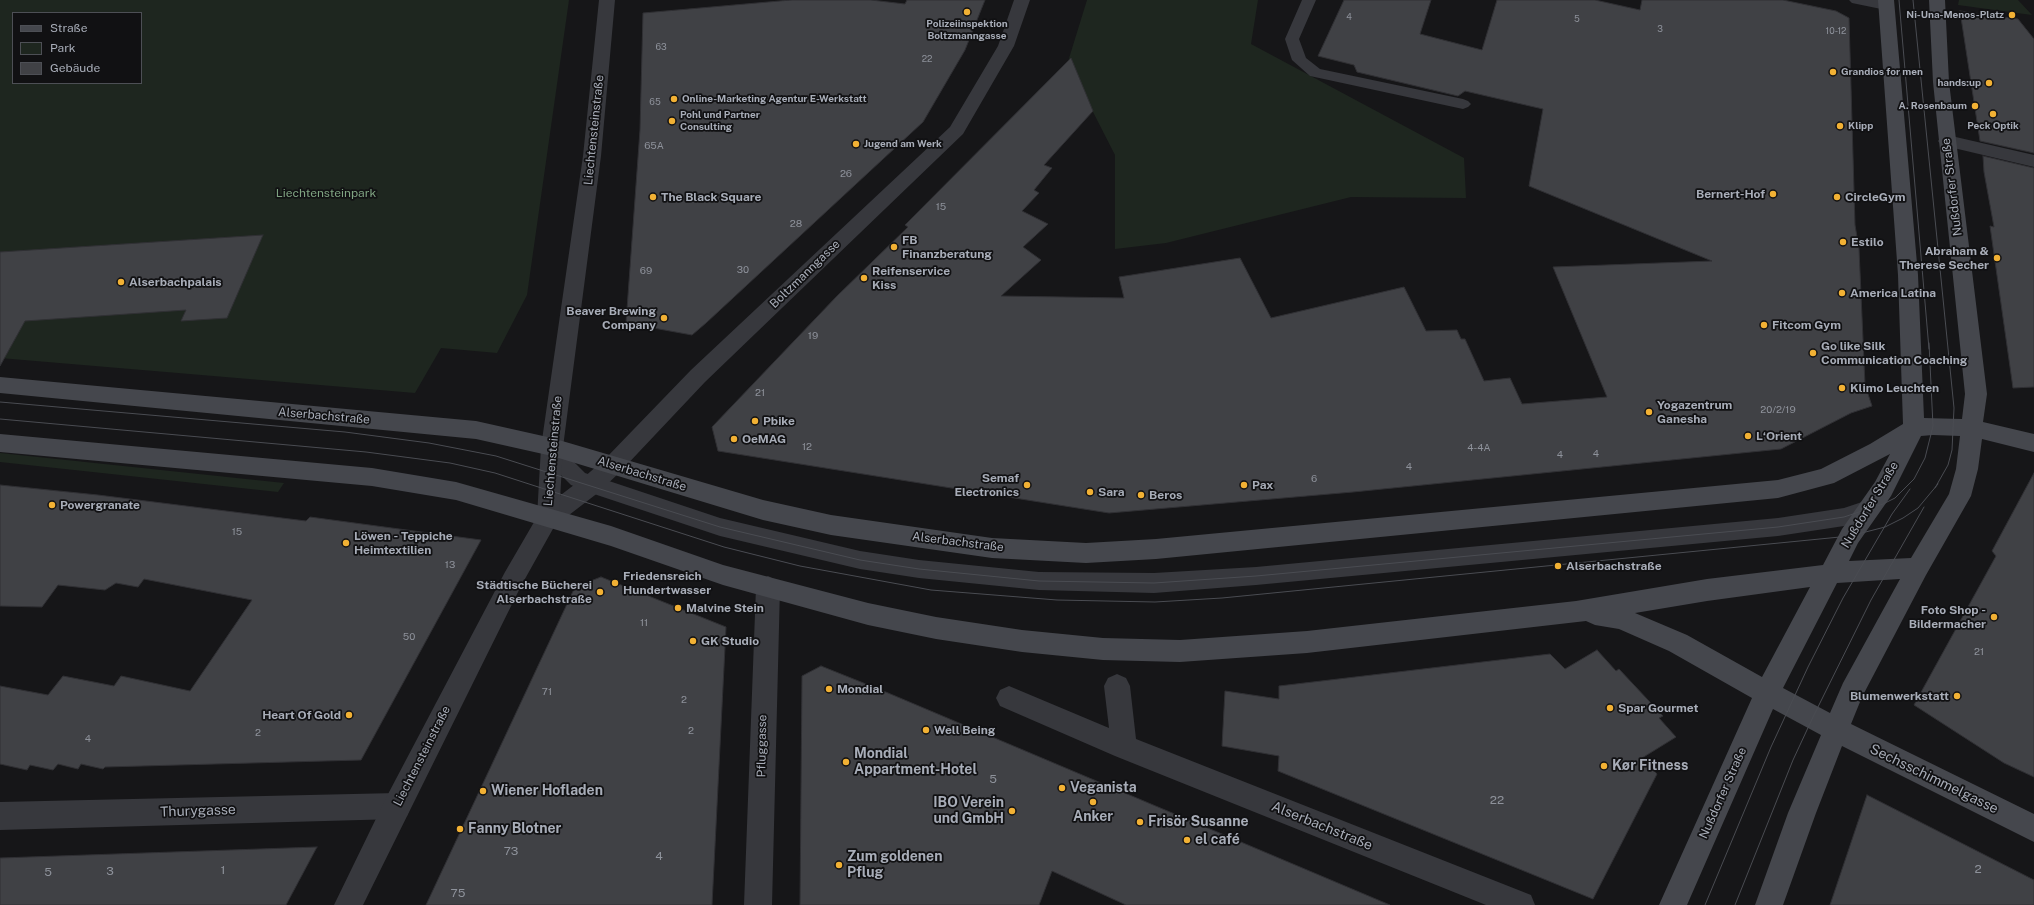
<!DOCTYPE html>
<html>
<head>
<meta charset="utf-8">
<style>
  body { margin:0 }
  #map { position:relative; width:2034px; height:905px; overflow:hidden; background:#161618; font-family:"Public Sans",sans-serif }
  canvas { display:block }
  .legend { position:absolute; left:12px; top:12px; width:130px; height:72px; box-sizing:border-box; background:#111113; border:1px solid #4d4f55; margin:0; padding:5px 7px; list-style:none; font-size:12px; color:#a8adb8 }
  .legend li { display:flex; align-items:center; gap:8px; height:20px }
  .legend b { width:20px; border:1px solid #4d4f55 }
</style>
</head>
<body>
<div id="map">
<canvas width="2034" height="905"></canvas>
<ul class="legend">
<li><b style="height:5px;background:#45474d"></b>Straße</li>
<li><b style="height:11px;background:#1e261f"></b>Park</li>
<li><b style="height:11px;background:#404145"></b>Gebäude</li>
</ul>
</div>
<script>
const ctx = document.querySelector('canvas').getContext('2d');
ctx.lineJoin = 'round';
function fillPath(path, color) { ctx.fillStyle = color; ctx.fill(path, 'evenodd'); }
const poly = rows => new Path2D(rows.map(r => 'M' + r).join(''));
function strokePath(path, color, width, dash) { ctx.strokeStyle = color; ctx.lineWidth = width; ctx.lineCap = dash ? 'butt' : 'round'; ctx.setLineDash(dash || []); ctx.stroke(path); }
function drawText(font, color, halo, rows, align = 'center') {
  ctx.font = font + ' "Public Sans",sans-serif'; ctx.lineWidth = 3.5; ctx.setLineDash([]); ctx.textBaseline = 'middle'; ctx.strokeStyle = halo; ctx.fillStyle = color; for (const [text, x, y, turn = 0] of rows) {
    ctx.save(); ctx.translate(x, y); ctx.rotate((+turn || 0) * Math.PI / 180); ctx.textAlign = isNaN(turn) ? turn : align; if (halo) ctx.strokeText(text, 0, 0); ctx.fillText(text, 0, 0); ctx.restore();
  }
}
fillPath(poly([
  [0,0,569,0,527,295,497,353,441,348,415,393,0,358],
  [13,13,141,13,141,83,13,83],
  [1087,0,1258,0,1251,44,1464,158,1466,198,1351,197,1166,243,1115,249,1115,155,1092,110,1066,68],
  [1959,0,2018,0,2032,15,1958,5],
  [0,453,284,483,278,492,0,462]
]), '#1e261f');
const building = poly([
  [791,0,871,0,905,4,907,0,985,0,965,50,923,122,706,323,692,335,626,323,640,130,643,13,791,0],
  [1344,0,1431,0,1420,34,1482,50,1497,0,1595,0,1640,10,1642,0,1783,0,1836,11,1849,18,1855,225,1859,249,1865,385,1872,406,1851,413,1781,449,1353,492,1109,513,718,451,712,427,837,296,908,227,905,225,1071,58,1093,111,1044,165,1052,168,1034,190,1039,193,1022,211,1048,224,1023,247,1041,260,1001,296,1124,298,1119,277,1240,258,1271,318,1404,287,1426,331,1457,330,1461,339,1465,339,1484,381,1510,378,1522,404,1607,397,1553,267,1712,261,1529,186,1543,109,1465,91,1458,96,1357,72,1354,65,1318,56,1344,0],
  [1960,11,2018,19,2034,39,2034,153,1980,141,1960,11],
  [1983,156,2034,168,2034,387,2013,388,1990,226,1994,227,1984,172,1983,156],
  [263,235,227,318,181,321,186,310,25,321,0,366,0,252,263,235],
  [2034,473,2034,777,2004,763,1914,705,1996,556,1992,551,2034,473],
  [0,485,98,495,306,521,310,517,481,540,361,760,105,767,103,769,81,764,78,769,58,764,53,770,30,765,27,770,0,764,0,686,48,695,63,676,114,686,121,676,190,691,252,600,144,579,138,587,116,583,105,590,58,585,42,607,0,606,0,485],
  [601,577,726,627,712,905,426,905,575,587,601,577],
  [1597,650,1616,671,1619,669,1663,716,1659,718,1676,737,1642,758,1657,774,1593,899,1278,771,1279,756,1222,746,1225,691,1279,699,1279,686,1550,654,1565,669,1597,650],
  [821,666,881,690,1390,905,1126,905,1052,871,1039,905,800,905,802,676,821,666],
  [1867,795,2034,880,2034,905,1830,905,1867,795],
  [317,847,286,905,0,905,0,858,317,847]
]);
fillPath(building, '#404145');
strokePath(building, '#303034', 1);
fillPath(poly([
  [1302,0,1316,0,1299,39,1306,58,1320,69,1463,99,1468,101,1471,104,1468,107,1463,109,1310,76,1292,60,1285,39,1302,0],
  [552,439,559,441,567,455,585,473,720,518,860,551,919,560,1039,572,1154,573,1256,567,1778,518,1844,508,1868,500,1875,503,1878,509,1875,515,1844,526,1778,536,1256,585,1154,593,1039,590,919,578,860,569,720,536,591,493,571,485,553,467,542,447,545,441,552,439]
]), '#37383d');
fillPath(poly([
  [1117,674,1126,678,1130,686,1136,739,1531,895,1535,905,1486,905,1115,756,1000,706,996,698,1000,690,1009,686,1109,728,1104,686,1108,678,1117,674]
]), '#37383d');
fillPath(poly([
  [1014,0,1030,0,1014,46,963,134,705,382,621,471,599,492,556,525,548,528,540,525,537,518,540,511,583,478,605,459,691,370,950,127,998,46,1014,0],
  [1849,0,1884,0,1892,2,1894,5,1892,8,1886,10,1852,3,1849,0],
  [1947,135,2034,155,2034,167,1941,145,1938,141,1941,137,1947,135],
  [768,576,776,580,780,587,772,905,744,905,756,587,760,580,768,576],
  [397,793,407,796,411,806,407,816,397,819,0,830,0,802,397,793]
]), '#37383d');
fillPath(poly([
  [599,0,615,0,601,156,563,447,559,518,521,586,363,905,334,905,387,796,505,572,537,517,541,447,583,156,599,0]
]), '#37383d');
fillPath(poly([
  [1878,0,1894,0,1918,275,1924,418,1962,419,1965,394,1933,82,1929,0,1945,0,1949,82,1987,394,1983,422,2034,434,2034,452,1982,439,1978,469,1971,496,1926,575,1862,697,1851,724,2034,814,2034,842,1842,746,1816,813,1783,905,1755,905,1788,813,1821,735,1773,709,1687,905,1659,905,1752,698,1669,651,1619,629,1595,625,1586,621,1307,653,1180,662,1103,660,1022,652,936,639,868,625,723,585,611,546,456,500,372,486,0,452,0,434,372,468,456,482,611,526,723,565,868,603,936,617,1022,630,1103,638,1180,640,1307,631,1576,601,1707,579,1823,565,1842,529,1875,482,1890,454,1834,483,1778,498,1156,559,1086,563,992,558,831,535,763,520,552,456,476,439,0,393,0,377,476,421,552,438,763,500,831,515,992,538,1086,543,1156,539,1778,480,1821,469,1870,444,1903,424,1898,275,1878,0],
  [1933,435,1960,436,1956,469,1949,494,1911,558,1849,561,1858,543,1891,496,1921,436,1933,435],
  [1900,579,1843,683,1830,713,1783,688,1837,583,1900,579],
  [1810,587,1762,677,1687,635,1635,613,1707,601,1810,587]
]), '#45474d');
strokePath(poly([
  [1899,0,1929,349],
  [1913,0,1954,408,1952,450,1948,465,1935,488],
  [0,402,345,432,429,443,496,456,720,527,860,560,919,569,1039,581,1154,583,1256,576,1778,527,1844,517,1883,504,1895,498,1914,479,1925,458,1933,426,1929,343],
  [0,419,366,452,450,463,495,473,724,547,800,566,931,590,1057,600,1155,602,1222,598,1850,536,1885,527,1903,518,1918,508,1938,484],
  [1705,905,1771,747,1808,667,1843,598,1892,514,1910,489],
  [1735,905,1793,760,1813,717,1871,600,1924,507]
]), '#4a4c52', 1);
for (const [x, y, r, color] of [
  [967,12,4,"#f2b134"],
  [2012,15,4,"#f2b134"],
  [1833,72,4,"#f2b134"],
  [1989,83,4,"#f2b134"],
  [674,99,4,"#f2b134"],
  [1975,106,4,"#f2b134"],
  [1993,114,4,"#f2b134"],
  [672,121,4,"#f2b134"],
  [1840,126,4,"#f2b134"],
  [856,144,4,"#f2b134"],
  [1773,194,4,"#f2b134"],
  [653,197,4,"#f2b134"],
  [1837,197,4,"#f2b134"],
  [1843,242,4,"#f2b134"],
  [894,247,4,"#f2b134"],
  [1997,258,4,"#f2b134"],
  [864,278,4,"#f2b134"],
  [121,282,4,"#f2b134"],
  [1842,293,4,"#f2b134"],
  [664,318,4,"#f2b134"],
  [1764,325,4,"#f2b134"],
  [1813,353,4,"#f2b134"],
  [1842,388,4,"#f2b134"],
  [1649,412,4,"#f2b134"],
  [755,421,4,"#f2b134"],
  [1748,436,4,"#f2b134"],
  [734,439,4,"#f2b134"],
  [1027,485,4,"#f2b134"],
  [1244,485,4,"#f2b134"],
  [1090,492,4,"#f2b134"],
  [1141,495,4,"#f2b134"],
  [52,505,4,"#f2b134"],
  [346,543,4,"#f2b134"],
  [1558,566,4,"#f2b134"],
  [615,583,4,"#f2b134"],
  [600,592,4,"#f2b134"],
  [678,608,4,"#f2b134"],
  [1994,617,4,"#f2b134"],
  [693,641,4,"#f2b134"],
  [829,689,4,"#f2b134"],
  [1957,696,4,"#f2b134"],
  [1610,708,4,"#f2b134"],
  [349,715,4,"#f2b134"],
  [926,730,4,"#f2b134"],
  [846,762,4,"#f2b134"],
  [1604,766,4,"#f2b134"],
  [1062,788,4,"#f2b134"],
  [483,791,4,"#f2b134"],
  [1093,802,4,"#f2b134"],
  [1012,811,4,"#f2b134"],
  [1140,822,4,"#f2b134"],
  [460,829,4,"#f2b134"],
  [1187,840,4,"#f2b134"],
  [839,865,4,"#f2b134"]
]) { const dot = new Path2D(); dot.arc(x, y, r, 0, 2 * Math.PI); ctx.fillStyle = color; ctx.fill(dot); strokePath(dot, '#111113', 1.5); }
drawText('9px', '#8e929b', null, [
  ["4",1349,17],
  ["5",1577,19],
  ["3",1660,29],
  ["10-12",1836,31],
  ["63",661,47],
  ["22",927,59],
  ["65",655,102]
]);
drawText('bold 10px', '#a8adb8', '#111113', [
  ["Ni-Una-Menos-Platz",2004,15,"right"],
  ["Polizeiinspektion",967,24,"center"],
  ["Boltzmanngasse",967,36,"center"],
  ["Grandios for men",1841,72],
  ["hands:up",1981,83,"right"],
  ["Online-Marketing Agentur E-Werkstatt",682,99],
  ["A. Rosenbaum",1967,106,"right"],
  ["Pohl und Partner",680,115],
  ["Consulting",680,127],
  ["Klipp",1848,126],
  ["Peck Optik",1993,126,"center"],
  ["Jugend am Werk",864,144]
], 'left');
drawText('10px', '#8e929b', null, [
  ["65A",654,146],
  ["26",846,174],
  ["15",941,207],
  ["28",796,224],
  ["30",743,270],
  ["69",646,271],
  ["19",813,336],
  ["21",760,393],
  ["20/2/19",1778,410],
  ["12",807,447],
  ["4-4A",1479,448],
  ["4",1596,454],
  ["4",1560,455],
  ["4",1409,467],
  ["6",1314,479],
  ["15",237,532],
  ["13",450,565],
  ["11",644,623],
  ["50",409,637],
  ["21",1979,652],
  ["71",547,692],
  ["2",684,700],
  ["2",691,731],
  ["2",258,733],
  ["4",88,739]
]);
drawText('12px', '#a8adb8', '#111113', [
  ["Liechtensteinstraße",594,130,-84],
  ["Nußdorfer Straße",1952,187,-97],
  ["Boltzmanngasse",805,274,-44],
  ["Alserbachstraße",324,416,5],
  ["Liechtensteinstraße",553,451,-85],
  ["Alserbachstraße",642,474,17],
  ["Nußdorfer Straße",1870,505,-59],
  ["Alserbachstraße",958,542,7],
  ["Pfluggasse",762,746,-89],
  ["Liechtensteinstraße",422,756,-63],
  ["Nußdorfer Straße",1723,793,-66]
]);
drawText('12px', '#7fa381', '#111113', [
  ["Liechtensteinpark",326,193]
]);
drawText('bold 12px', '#a8adb8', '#111113', [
  ["Bernert-Hof",1765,194,"right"],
  ["The Black Square",661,197],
  ["CircleGym",1845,197],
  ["FB",902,240],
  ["Finanzberatung",902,254],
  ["Estilo",1851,242],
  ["Abraham &",1989,251,"right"],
  ["Therese Secher",1989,265,"right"],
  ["Reifenservice",872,271],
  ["Kiss",872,285],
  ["Alserbachpalais",129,282],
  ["America Latina",1850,293],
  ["Beaver Brewing",656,311,"right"],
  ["Company",656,325,"right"],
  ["Fitcom Gym",1772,325],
  ["Go like Silk",1821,346],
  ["Communication Coaching",1821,360],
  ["Klimo Leuchten",1850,388],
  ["Yogazentrum",1657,405],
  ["Ganesha",1657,419],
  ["Pbike",763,421],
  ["L‘Orient",1756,436],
  ["OeMAG",742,439],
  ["Semaf",1019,478,"right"],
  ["Electronics",1019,492,"right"],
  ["Pax",1252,485],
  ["Sara",1098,492],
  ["Beros",1149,495],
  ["Powergranate",60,505],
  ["Löwen - Teppiche",354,536],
  ["Heimtextilien",354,550],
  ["Alserbachstraße",1566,566],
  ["Friedensreich",623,576],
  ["Hundertwasser",623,590],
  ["Städtische Bücherei",592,585,"right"],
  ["Alserbachstraße",592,599,"right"],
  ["Malvine Stein",686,608],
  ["Foto Shop -",1986,610,"right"],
  ["Bildermacher",1986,624,"right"],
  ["GK Studio",701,641],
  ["Mondial",837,689],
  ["Blumenwerkstatt",1949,696,"right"],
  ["Spar Gourmet",1618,708],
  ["Heart Of Gold",341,715,"right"],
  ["Well Being",934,730]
], 'left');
drawText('12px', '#8e929b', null, [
  ["5",993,779],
  ["22",1497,800],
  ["73",511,851],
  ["4",659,856],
  ["2",1978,869],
  ["1",223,870],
  ["3",110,871],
  ["5",48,872],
  ["75",458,893]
]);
drawText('bold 14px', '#a8adb8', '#111113', [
  ["Mondial",854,754],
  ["Appartment-Hotel",854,770],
  ["Kør Fitness",1612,766],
  ["Veganista",1070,788],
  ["Wiener Hofladen",491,791],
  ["IBO Verein",1004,803,"right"],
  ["und GmbH",1004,819,"right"],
  ["Anker",1093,817,"center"],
  ["Frisör Susanne",1148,822],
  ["Fanny Blotner",468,829],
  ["el café",1195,840],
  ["Zum goldenen",847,857],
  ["Pflug",847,873]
], 'left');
drawText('14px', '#a8adb8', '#111113', [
  ["Sechsschimmelgasse",1934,779,26],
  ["Thurygasse",198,811,-2],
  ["Alserbachstraße",1322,826,22]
]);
</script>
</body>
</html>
